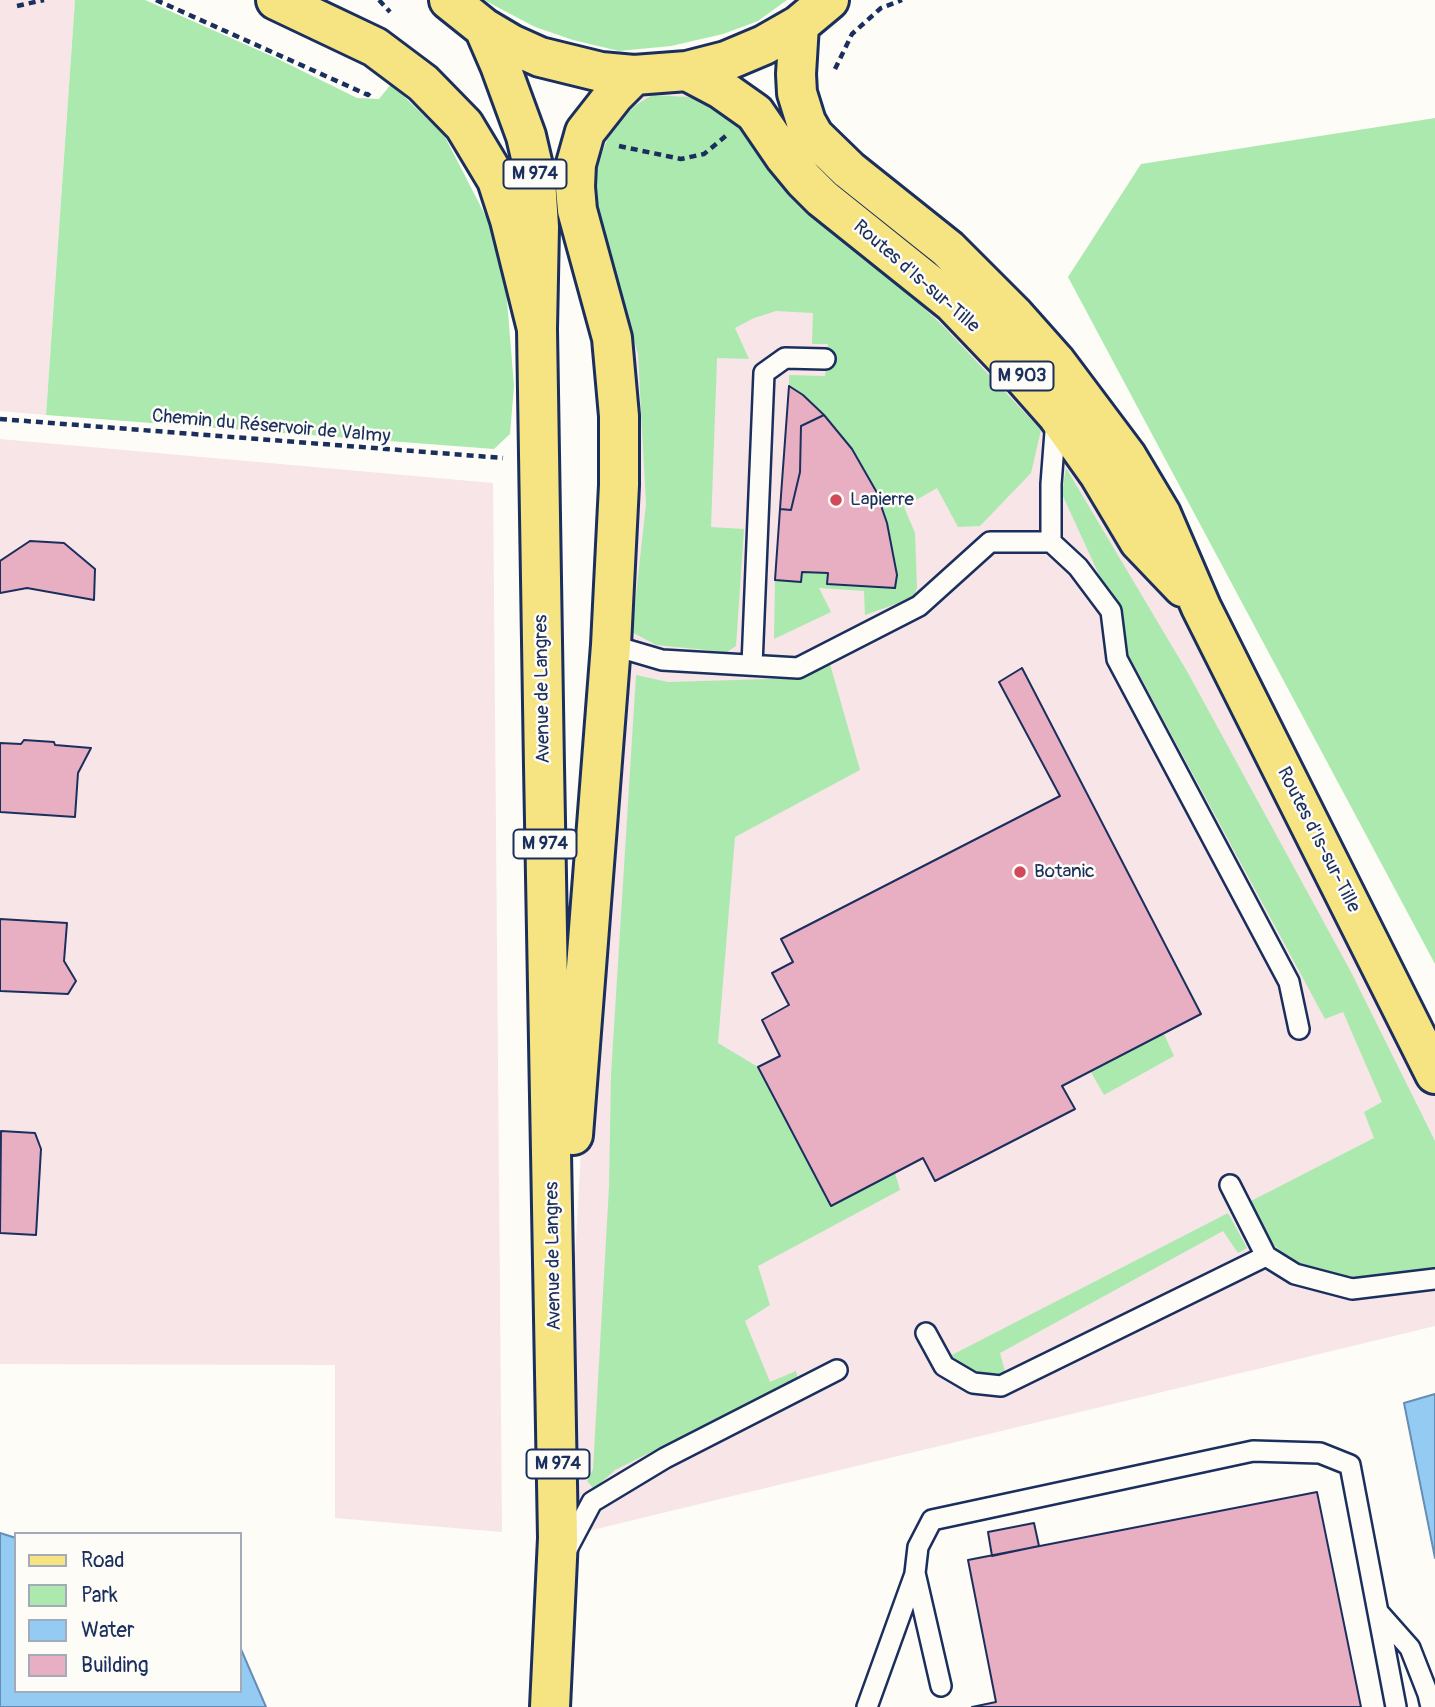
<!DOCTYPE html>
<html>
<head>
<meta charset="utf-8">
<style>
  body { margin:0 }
  #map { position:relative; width:1435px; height:1707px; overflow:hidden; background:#fdfcf7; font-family:Pangolin,sans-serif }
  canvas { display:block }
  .legend { position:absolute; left:14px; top:1532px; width:228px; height:161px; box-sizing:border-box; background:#fdfcf7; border:2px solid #a3aaba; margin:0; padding:9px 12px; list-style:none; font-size:21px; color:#1b2f5e }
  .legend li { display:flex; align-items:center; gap:14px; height:35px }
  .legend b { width:35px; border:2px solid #a3aaba }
</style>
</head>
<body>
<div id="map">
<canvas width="1435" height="1707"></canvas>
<ul class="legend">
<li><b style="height:9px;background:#f6e381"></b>Road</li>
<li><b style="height:19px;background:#ace9af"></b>Park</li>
<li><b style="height:19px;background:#94cbf3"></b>Water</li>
<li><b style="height:19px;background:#e8afc3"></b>Building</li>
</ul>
</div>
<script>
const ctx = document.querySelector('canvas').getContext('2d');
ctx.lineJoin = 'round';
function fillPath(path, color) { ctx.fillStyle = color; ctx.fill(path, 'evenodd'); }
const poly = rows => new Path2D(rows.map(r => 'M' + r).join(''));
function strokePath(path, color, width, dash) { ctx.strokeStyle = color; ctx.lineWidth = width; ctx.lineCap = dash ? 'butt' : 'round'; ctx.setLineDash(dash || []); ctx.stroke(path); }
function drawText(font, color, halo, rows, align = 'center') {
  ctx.font = font + ' Pangolin,sans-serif'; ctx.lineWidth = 5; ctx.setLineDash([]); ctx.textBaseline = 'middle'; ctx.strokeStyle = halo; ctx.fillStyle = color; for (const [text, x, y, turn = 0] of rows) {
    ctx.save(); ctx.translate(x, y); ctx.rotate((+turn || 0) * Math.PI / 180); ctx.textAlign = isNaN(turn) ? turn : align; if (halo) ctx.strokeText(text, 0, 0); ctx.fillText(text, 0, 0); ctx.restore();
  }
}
fillPath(poly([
  [0,0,75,0,46,415,0,411],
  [667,73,920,275,1201,607,1435,1074,1435,1326,559,1538,619,485,585,132],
  [0,439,493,483,502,1532,335,1518,335,1365,0,1364]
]), '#f7e5e7');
fillPath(poly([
  [75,0,145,0,276,58,357,98,379,99,391,84,444,135,496,236,506,288,514,386,510,434,494,449,46,415],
  [484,0,787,0,758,21,723,34,671,46,619,51,573,40,535,27],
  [652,95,689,97,708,102,737,119,833,229,900,286,942,325,1041,430,1031,473,980,526,958,527,937,488,904,507,915,533,917,588,913,598,865,615,864,591,819,588,831,612,774,639,775,580,800,582,802,572,828,573,827,584,895,588,897,575,876,491,865,470,838,430,803,395,789,386,789,375,825,376,828,344,812,344,813,313,776,311,754,318,735,328,749,359,717,358,711,527,744,529,736,646,727,652,656,645,632,632,646,504,638,354,596,209,596,168,612,128,636,105],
  [1435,118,1435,964,1068,277,1141,164],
  [1066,468,1188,673,1351,972,1435,1141,1435,1268,1419,1272,1369,1278,1334,1275,1305,1267,1281,1252,1270,1240,1251,1201,1374,1138,1364,1112,1382,1102,1343,1012,1325,1019,1121,641,1122,625,1062,494],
  [830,664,860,770,735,837,718,1043,758,1067,830,1206,895,1173,900,1190,758,1266,770,1305,745,1321,770,1382,796,1371,798,1379,615,1470,594,1489,587,1481,593,1469,609,1187,611,1075,636,675,668,682,803,678],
  [1164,1034,1174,1056,1104,1095,1091,1072],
  [1228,1213,1247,1248,1238,1253,1223,1231,1000,1353,1006,1375,990,1378,967,1374,946,1358]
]), '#ace9af');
const water = poly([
  [1435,1394,1435,1558,1404,1403,1435,1394],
  [0,1533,16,1538,16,1691,240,1691,240,1647,266,1707,0,1707,0,1533]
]);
fillPath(water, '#94cbf3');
strokePath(water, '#648db7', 2);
const building = poly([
  [789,386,803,395,824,415,801,426,800,472,791,510,780,509,789,386],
  [824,415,852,449,876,491,887,523,897,575,895,588,827,584,828,573,802,572,801,582,775,580,780,509,791,510,800,472,801,426,824,415],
  [30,541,64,543,95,569,94,600,27,588,0,593,0,561,30,541],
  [1022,668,1201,1014,1062,1086,1075,1109,935,1181,923,1158,831,1206,758,1067,780,1056,762,1020,789,1005,772,973,793,962,781,939,1060,796,999,682,1022,668],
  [24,740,54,742,55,745,91,748,78,773,75,817,0,812,0,743,21,744,24,740],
  [0,919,67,923,64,961,76,981,68,994,0,991,0,919],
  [1,1131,35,1133,41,1149,36,1235,0,1233,1,1131],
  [1317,1492,1361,1707,972,1707,996,1702,968,1560,1317,1492],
  [1034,1523,1039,1546,992,1556,988,1532,1034,1523]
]);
fillPath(building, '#e8afc3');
strokePath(building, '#1b2f5e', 2);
const service = poly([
  [1051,542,1051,484,1056,419],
  [611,645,662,660,798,668,919,606,990,542,1051,542,1078,567,1111,611,1117,659,1289,982,1299,1029],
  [752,665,764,373,785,358,825,359],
  [1230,1185,1266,1256,1295,1274,1352,1289,1435,1279],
  [926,1333,944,1366,973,1383,1001,1386,1266,1256],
  [565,1553,592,1502,665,1458,837,1370],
  [1379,1613,1410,1648,1428,1694,1431,1707],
  [941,1686,915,1573,918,1547,932,1520,1253,1451,1320,1453,1350,1465,1396,1707],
  [867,1707,915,1574]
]);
const primary = poly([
  [449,0,484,28,511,44,540,57,601,72,634,75,687,71,726,61,764,45,799,25,829,0],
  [799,25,796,74,797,93,806,122,814,136,849,170,948,249,1015,316,1055,361,1127,457,1161,514,1201,607,1435,1074],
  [484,28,500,65,526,136,536,179,539,227,537,329,544,766,558,1538,550,1707],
  [687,71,721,89,755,113,785,157,804,180,822,198,953,303,1019,372,1057,415,1099,474,1139,541,1183,587],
  [573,1135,611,645,619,485,619,416,612,338,577,210,575,187,576,164,585,132,614,95,634,75]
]);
const trunk = poly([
  [276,0,375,47,423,83,464,125,497,180,510,220,537,329]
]);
strokePath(service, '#1b2f5e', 24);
strokePath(primary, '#1b2f5e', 44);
strokePath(trunk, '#1b2f5e', 44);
strokePath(poly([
  [156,0,368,95,371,91],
  [379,0,390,12],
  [17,6,44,0],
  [835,69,852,34,881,8,902,0],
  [619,146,681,159,704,154,727,135],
  [0,419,503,458]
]), '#1b2f5e', 4.5, [7, 5]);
strokePath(service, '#fdfcf7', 19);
strokePath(primary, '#f6e381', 38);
strokePath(trunk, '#f6e381', 38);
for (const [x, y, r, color] of [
  [836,500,7,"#d1495b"],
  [1020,872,7,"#d1495b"]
]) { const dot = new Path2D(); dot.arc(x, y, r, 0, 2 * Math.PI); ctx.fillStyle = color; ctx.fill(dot); strokePath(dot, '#fdfcf7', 2.5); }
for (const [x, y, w] of [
  [535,174,63],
  [1022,376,63],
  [545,844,63],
  [558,1464,63]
]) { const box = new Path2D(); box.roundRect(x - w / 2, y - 14.5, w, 29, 5); ctx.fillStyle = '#fdfcf7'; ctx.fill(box); strokePath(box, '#1b2f5e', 2); }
drawText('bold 18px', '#1b2f5e', null, [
  ["M 974",535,174],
  ["M 903",1022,376],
  ["M 974",545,844],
  ["M 974",558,1464]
]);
drawText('19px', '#1b2f5e', '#fdfcf7', [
  ["Routes d'Is-sur-Tille",916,277,41],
  ["Chemin du Réservoir de Valmy",271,427,5],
  ["Avenue de Langres",543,689,-91],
  ["Routes d'Is-sur-Tille",1318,840,63],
  ["Avenue de Langres",554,1256,-91]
]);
drawText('19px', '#1b2f5e', '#fdfcf7', [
  ["Lapierre",850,500],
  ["Botanic",1034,872]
], 'left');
</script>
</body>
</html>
